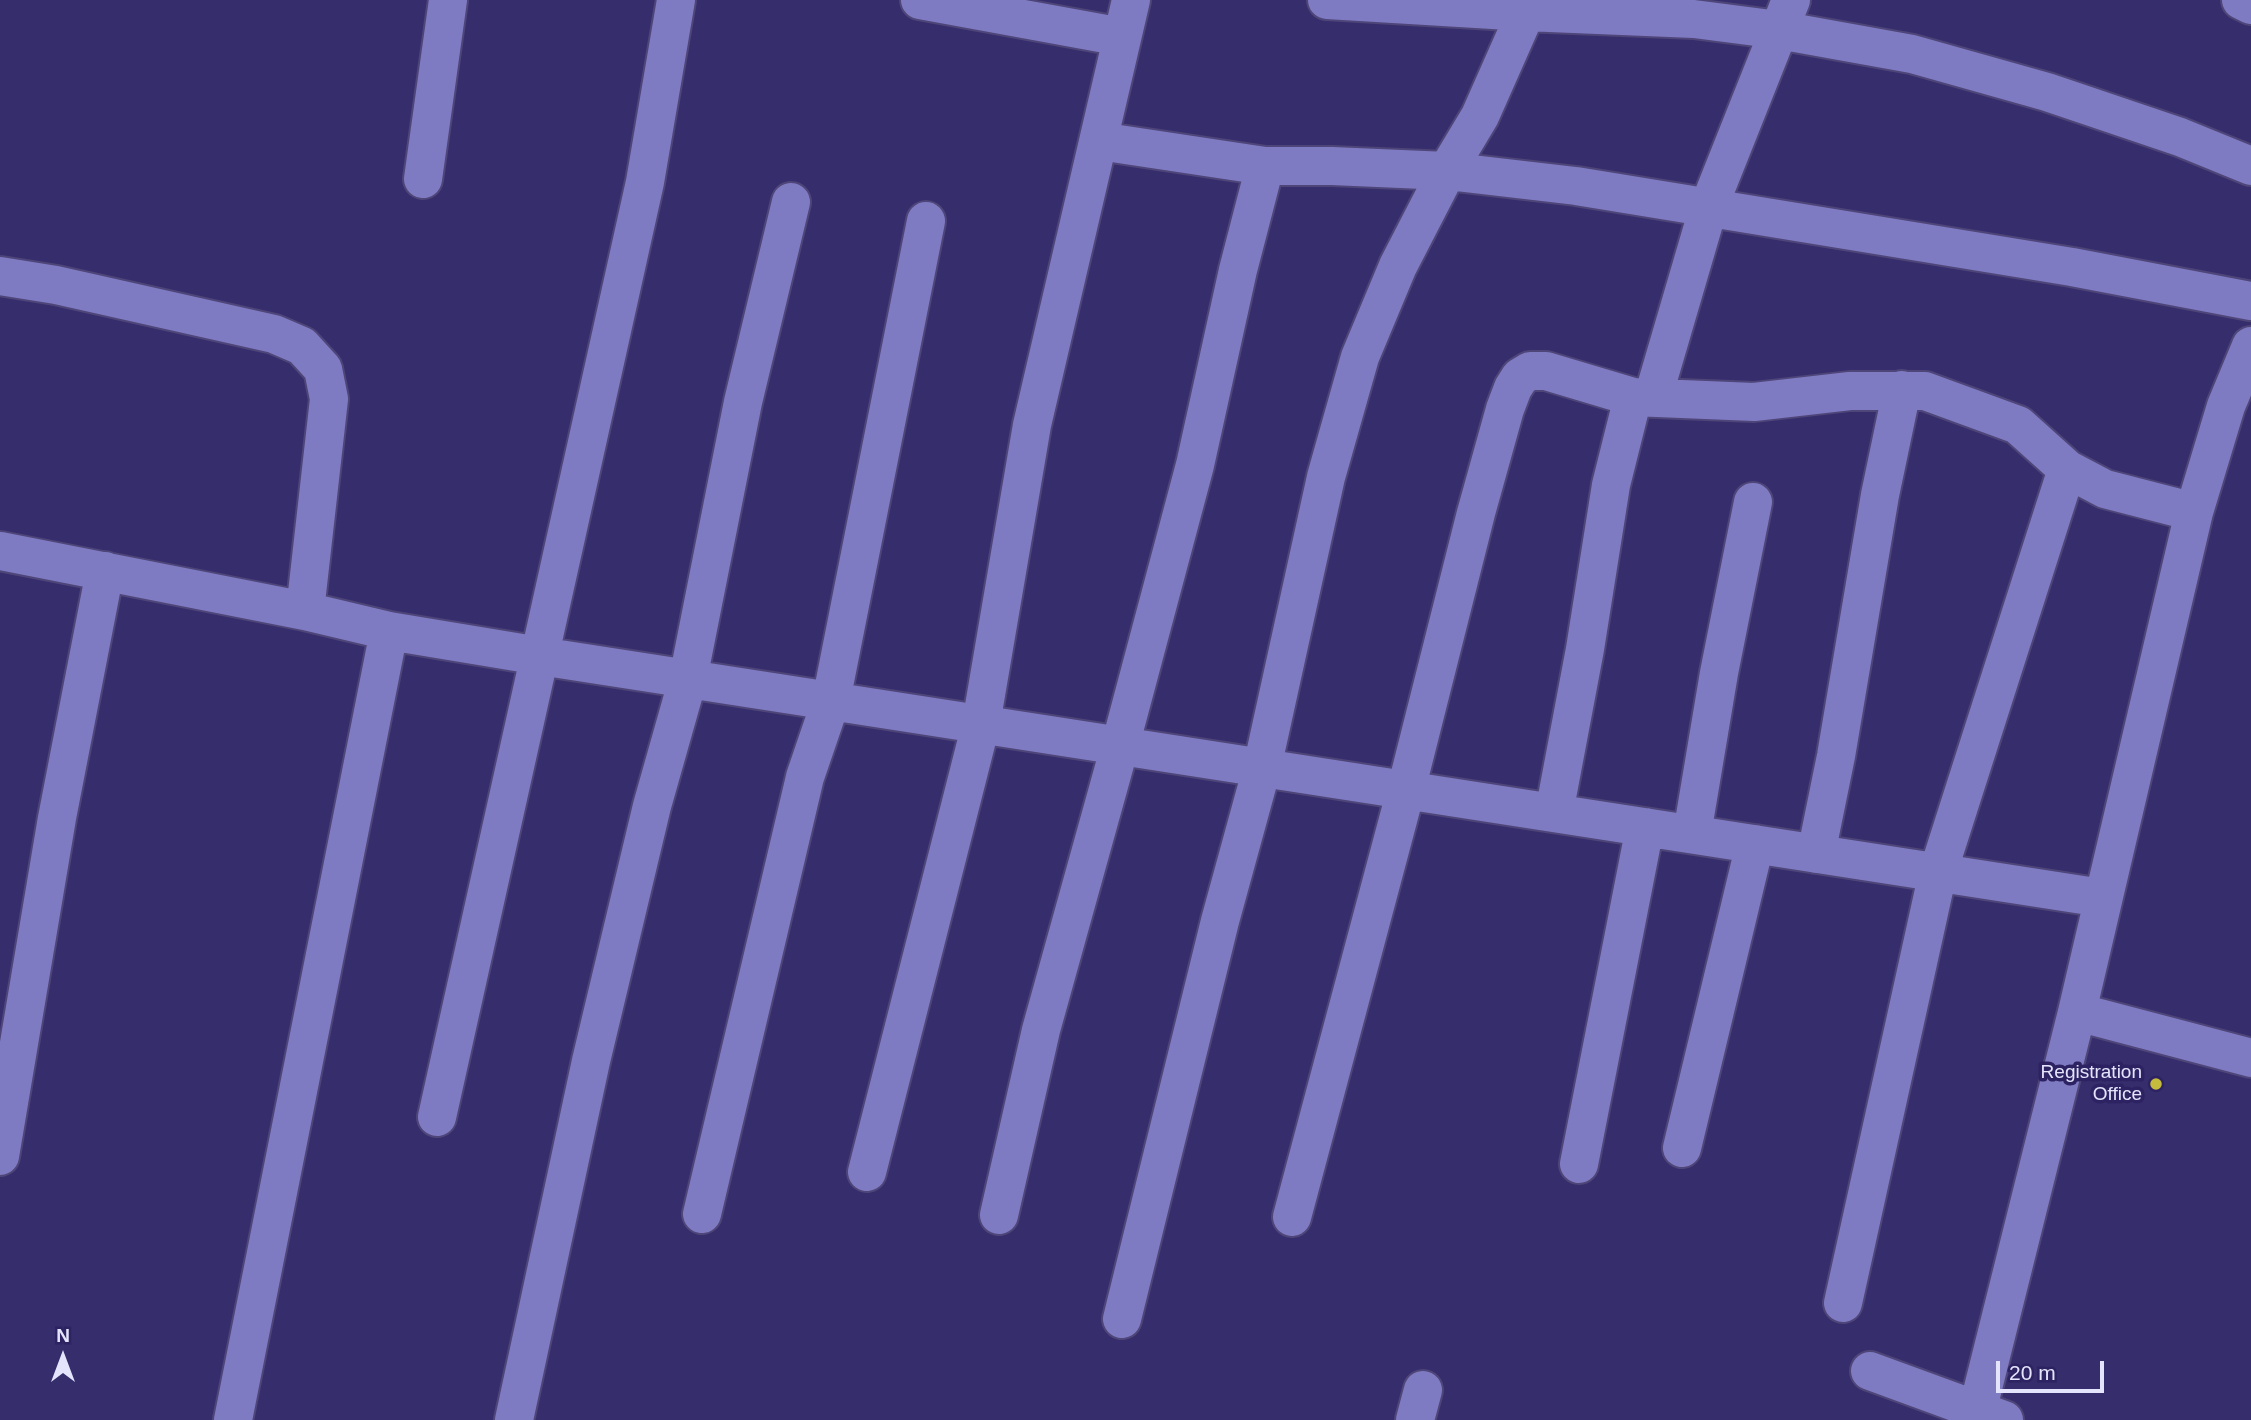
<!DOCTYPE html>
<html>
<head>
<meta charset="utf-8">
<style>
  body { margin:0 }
  #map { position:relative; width:2251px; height:1420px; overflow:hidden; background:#362d6d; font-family:Arial,sans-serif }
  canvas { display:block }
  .north { position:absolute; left:28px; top:1322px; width:70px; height:70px; -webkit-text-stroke:5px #2d2362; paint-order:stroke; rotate:0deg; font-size:19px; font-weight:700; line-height:28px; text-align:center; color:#e4e5fc }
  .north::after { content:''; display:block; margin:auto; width:24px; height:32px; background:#e4e5fc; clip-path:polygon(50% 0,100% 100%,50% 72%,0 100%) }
  .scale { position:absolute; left:1996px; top:1361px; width:108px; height:32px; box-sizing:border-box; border:4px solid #e4e5fc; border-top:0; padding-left:9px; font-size:21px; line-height:24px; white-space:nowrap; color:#e4e5fc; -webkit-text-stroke:5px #2d2362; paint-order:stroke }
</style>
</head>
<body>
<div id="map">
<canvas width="2251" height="1420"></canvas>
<div class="north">N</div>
<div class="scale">20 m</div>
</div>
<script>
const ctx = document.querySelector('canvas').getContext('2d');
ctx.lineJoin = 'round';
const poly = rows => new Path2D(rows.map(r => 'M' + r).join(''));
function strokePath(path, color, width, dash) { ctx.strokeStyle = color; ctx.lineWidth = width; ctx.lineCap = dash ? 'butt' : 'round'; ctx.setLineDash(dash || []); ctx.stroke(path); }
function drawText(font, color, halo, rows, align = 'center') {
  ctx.font = font + ' Arial,sans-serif'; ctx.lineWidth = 7; ctx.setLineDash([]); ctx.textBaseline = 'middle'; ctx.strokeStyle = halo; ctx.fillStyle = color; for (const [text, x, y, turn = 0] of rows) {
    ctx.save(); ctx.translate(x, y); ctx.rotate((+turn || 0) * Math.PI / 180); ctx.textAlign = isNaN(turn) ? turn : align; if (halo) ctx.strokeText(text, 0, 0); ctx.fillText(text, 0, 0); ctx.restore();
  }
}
const minor = poly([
  [920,0,1122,37],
  [1327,0,1526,12,1694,19,1779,30,1912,54,2047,92,2180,137,2251,166],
  [2241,0,2251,5],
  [1099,141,1265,166,1332,166,1447,171,1576,186,2072,267,2251,301],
  [423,179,448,0],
  [0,276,56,285,274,334,302,346,323,369,329,399,305,611],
  [1653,397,1709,206,1791,0],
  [0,551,305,611,389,631,540,656,2102,898],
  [1554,813,1585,649,1611,485,1633,397],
  [1692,834,1719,673,1753,502],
  [1816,854,1836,756,1880,495,1902,390],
  [2077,1012,2251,1058],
  [437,1117,645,182,676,0],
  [1682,1148,1755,844],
  [0,1156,57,818,105,571],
  [1579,1164,1645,827],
  [867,1172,981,724,1032,425,1131,0],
  [702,1214,805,777,831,701,926,221],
  [999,1215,1041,1030,1120,746,1195,465,1238,270,1265,166],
  [1292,1217,1406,790,1476,513,1505,409,1513,388,1520,377,1530,371,1546,371,1633,397,1754,402,1850,391,1925,391,2018,425,2067,469,2105,489,2194,512],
  [1843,1303,1938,872,2067,469],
  [1122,1319,1220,921,1262,768,1326,477,1360,357,1398,266,1447,171,1480,116,1526,12,1529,0],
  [1870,1371,2004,1420],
  [233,1420,389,631],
  [514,1420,591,1061,652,806,688,679,743,402,791,202],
  [1415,1420,1423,1390],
  [1975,1420,2077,1012,2194,512,2226,406,2251,346]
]);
strokePath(minor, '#4e4579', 42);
strokePath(minor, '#7f7bc2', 38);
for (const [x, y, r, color] of [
  [2156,1084,7,"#c5bc3d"]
]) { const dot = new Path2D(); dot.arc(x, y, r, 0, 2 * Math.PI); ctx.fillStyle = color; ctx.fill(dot); strokePath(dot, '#2d2362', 2.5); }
drawText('19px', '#e4e5fc', '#2d2362', [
  ["Registration",2142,1073],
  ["Office",2142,1095]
], 'right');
</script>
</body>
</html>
